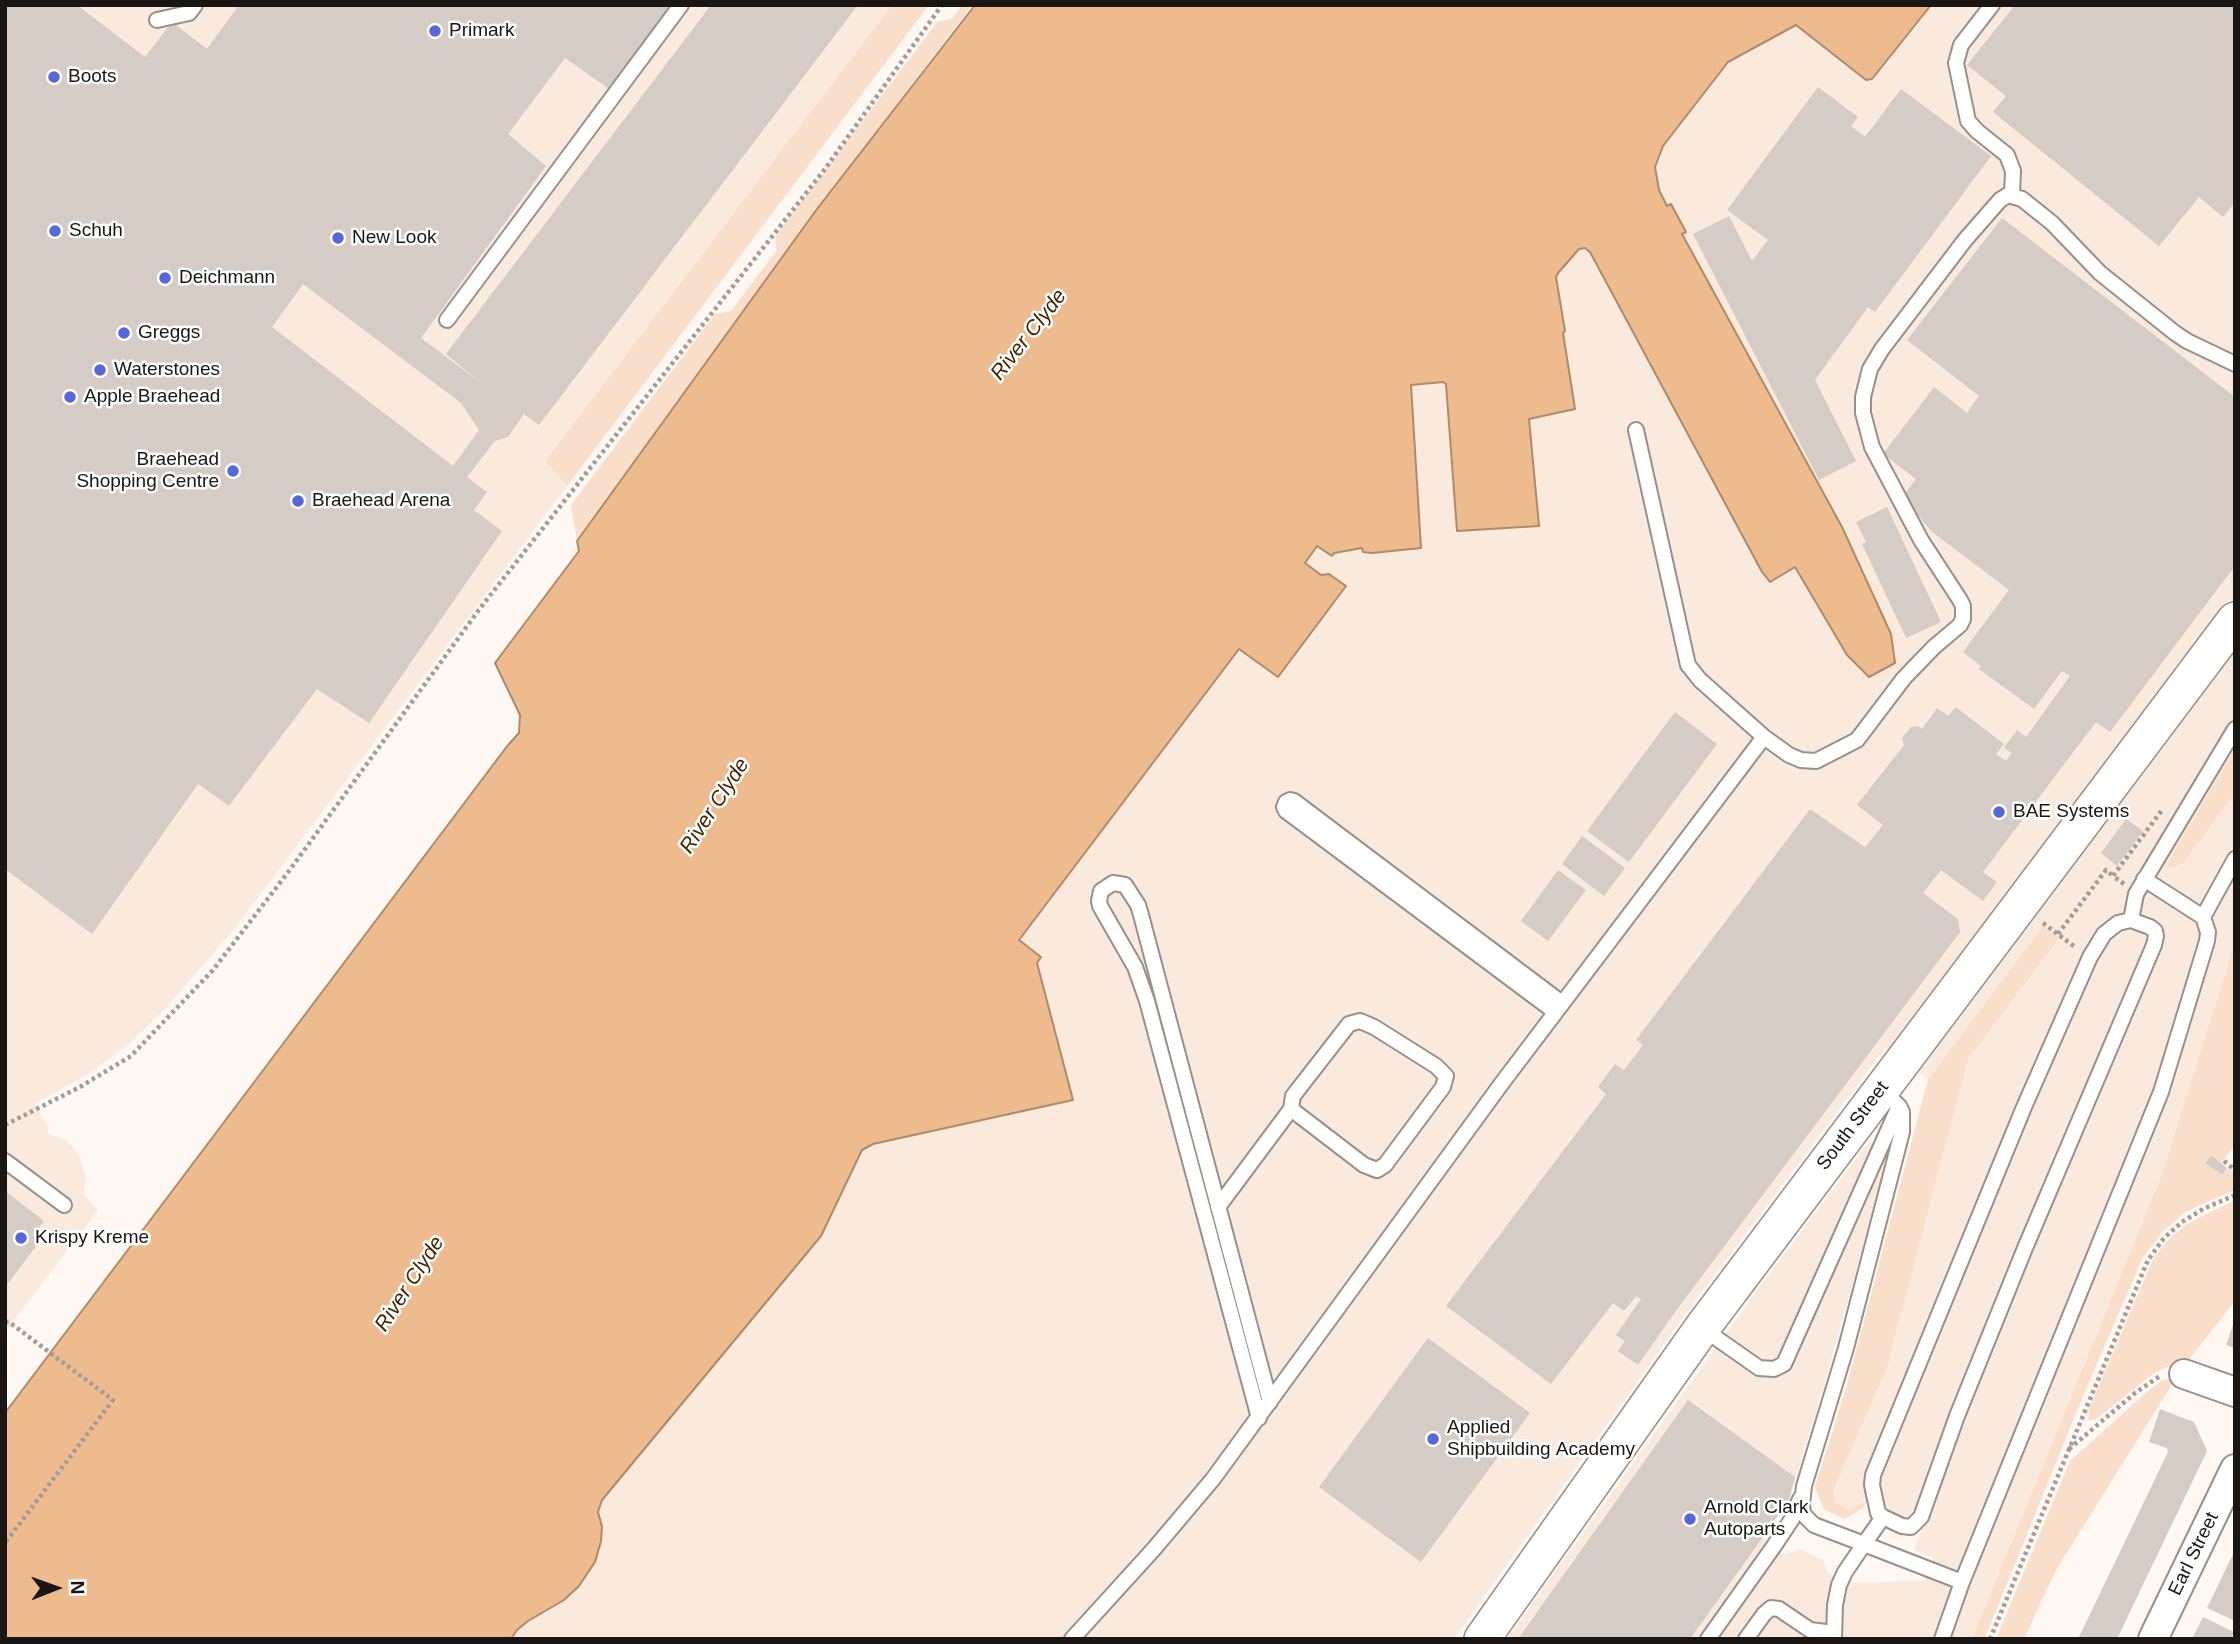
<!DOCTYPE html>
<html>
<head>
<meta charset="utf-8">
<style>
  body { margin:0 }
  #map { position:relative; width:2240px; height:1644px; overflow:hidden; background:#fff7f1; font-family:Helvetica,sans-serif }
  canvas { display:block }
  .frame { position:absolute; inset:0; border:7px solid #191614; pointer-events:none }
  .north { position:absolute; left:21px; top:1553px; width:70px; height:70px; -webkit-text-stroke:5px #fff; paint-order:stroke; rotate:89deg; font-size:19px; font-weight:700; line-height:28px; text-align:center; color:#191614 }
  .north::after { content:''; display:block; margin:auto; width:24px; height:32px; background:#191614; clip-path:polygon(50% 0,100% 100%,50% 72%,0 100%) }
</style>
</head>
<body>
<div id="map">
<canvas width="2240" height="1644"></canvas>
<div class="frame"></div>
<div class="north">N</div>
</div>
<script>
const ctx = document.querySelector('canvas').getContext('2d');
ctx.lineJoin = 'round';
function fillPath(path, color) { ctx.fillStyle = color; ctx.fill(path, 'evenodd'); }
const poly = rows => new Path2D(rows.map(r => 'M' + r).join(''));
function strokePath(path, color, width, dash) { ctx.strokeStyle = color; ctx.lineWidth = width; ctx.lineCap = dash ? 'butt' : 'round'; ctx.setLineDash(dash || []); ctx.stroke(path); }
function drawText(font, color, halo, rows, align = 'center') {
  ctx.font = font + ' Helvetica,sans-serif'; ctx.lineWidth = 5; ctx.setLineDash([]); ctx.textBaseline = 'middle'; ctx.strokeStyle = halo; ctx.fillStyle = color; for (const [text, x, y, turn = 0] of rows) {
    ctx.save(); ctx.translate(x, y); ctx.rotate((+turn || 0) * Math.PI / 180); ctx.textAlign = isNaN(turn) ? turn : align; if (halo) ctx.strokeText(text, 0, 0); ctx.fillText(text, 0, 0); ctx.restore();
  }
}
fillPath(poly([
  [5,5,892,5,545,461,567,486,235,928,164,1010,127,1046,83,1077,34,1104,48,1126,48,1134,66,1140,79,1154,86,1179,83,1194,98,1210,5,1332],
  [1931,5,2235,5,2235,942,2161,1177,1972,1639,1507,1639,1758,1289,1866,1146,1873,1142,1881,1143,1890,1148,1823,1389,1789,1500,1762,1537,1785,1554,1801,1549,1824,1561,1828,1573,1850,1583,1925,1581,1933,1558,1914,1550,1923,1526,1866,1502,1864,1507,1845,1519,1824,1509,1815,1487,1846,1389,1928,1080,1885,1048,1684,1316,1454,1639,511,1639,517,1630,528,1621,564,1600,589,1572,595,1562,602,1527,598,1512,602,1500,821,1236,862,1150,873,1144,1037,963,1041,957,1019,941,1239,649,1279,677,1346,586,1321,575,1305,562,1317,545,1334,553,1363,548,1411,385,1443,382,1446,384,1457,530,1539,525,1529,418,1565,330,1556,277,1557,273,1576,250,1585,248,1590,252,1795,567,1847,655,1682,234,1686,231,1671,205,1667,206,1659,190,1655,167,1663,146,1728,62,1796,25,1872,79]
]), '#f9eadd');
fillPath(poly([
  [892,5,929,5,567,486,545,461],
  [962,5,972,5,817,209,577,541,571,505,715,314,731,311,777,250,775,237,938,21,952,19],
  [2235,749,2235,793,2183,863,2170,868,2166,866],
  [2043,926,2059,938,1968,1059,1887,1367,1834,1488,1835,1502,1848,1509,1865,1502,1864,1507,1845,1519,1824,1509,1815,1487,1846,1389,1928,1080],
  [2235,942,2235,1145,2221,1163,2211,1155,2205,1162,2222,1175,2227,1168,2235,1173,2235,1190,2185,1212,2162,1232,2142,1259,2083,1396,1997,1608,1984,1639,1972,1639,2161,1177],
  [2235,1200,2235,1301,2184,1366,2167,1367,2154,1373,2095,1420,2088,1420,2089,1409,2153,1259,2168,1240,2187,1224],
  [2176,1378,2056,1570,2024,1639,1996,1639,2070,1461,2148,1391,2163,1380]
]), '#f9dfc9');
const water = poly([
  [975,5,1931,5,1872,79,1866,80,1796,25,1728,62,1663,146,1655,167,1659,190,1667,206,1671,204,1686,232,1682,234,1842,527,1891,634,1895,663,1869,677,1847,655,1795,567,1770,582,1762,572,1590,252,1585,248,1579,249,1558,273,1556,277,1565,331,1563,333,1575,409,1529,419,1539,526,1457,531,1446,384,1443,382,1411,385,1421,548,1372,553,1363,552,1362,548,1334,553,1332,556,1317,546,1305,563,1321,575,1329,574,1346,586,1278,677,1239,649,1019,940,1041,957,1037,963,1073,1100,873,1144,862,1150,821,1236,602,1500,598,1512,602,1527,601,1541,595,1562,579,1586,564,1600,528,1621,517,1630,511,1639,5,1639,5,1413,508,745,519,733,520,715,495,663,579,551,577,541,817,209,975,5]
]);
fillPath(water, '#eebb8f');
strokePath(water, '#ae8a6a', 2);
fillPath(poly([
  [5,5,77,5,145,57,172,22,207,49,239,5,672,5,609,89,565,58,508,134,546,166,421,338,484,385,446,354,711,5,858,5,539,425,524,414,508,437,495,441,467,477,487,492,474,510,502,531,369,723,317,689,229,806,198,784,92,934,5,869],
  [303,284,461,403,479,430,453,466,272,327],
  [2015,5,2235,5,2235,202,2223,217,2199,197,2159,246,1993,112,2006,96,1967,65],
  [1818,87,1858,117,1851,126,1865,137,1901,89,1991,156,1875,312,1868,307,1815,380,1856,461,1819,480,1693,234,1729,216,1752,261,1768,240,1727,210],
  [2002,218,2235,397,2235,566,2110,732,2096,722,1983,872,1997,882,1983,901,1941,870,1923,893,1958,919,1960,932,1675,1312,1638,1365,1618,1351,1625,1341,1616,1335,1641,1299,1636,1296,1624,1311,1613,1303,1551,1384,1446,1306,1606,1094,1598,1087,1615,1064,1624,1070,1643,1045,1636,1040,1810,809,1865,847,1883,825,1857,805,1904,745,1902,738,1911,727,1918,726,1922,729,1937,708,1948,716,1956,707,2004,744,1996,754,2006,761,2012,753,2004,748,2017,730,2026,737,2070,676,2062,671,2034,709,1979,669,1981,666,1963,652,2009,590,1931,531,1903,496,1916,479,1883,454,1934,387,1967,413,1979,396,1907,340],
  [1887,507,1941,622,1906,638,1862,544,1866,542,1856,522],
  [1675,712,1717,744,1629,862,1587,831],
  [2126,819,2143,831,2117,866,2101,853],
  [1582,836,1625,868,1604,896,1562,864],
  [1558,870,1586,890,1548,941,1521,921],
  [2211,1155,2227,1168,2222,1175,2205,1163],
  [5,1191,44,1221,33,1235,40,1241,5,1287],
  [2234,1322,2235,1322,2235,1348,2226,1345],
  [1428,1338,1530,1413,1421,1562,1319,1487],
  [1688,1400,1795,1477,1789,1500,1763,1537,1690,1639,1518,1639],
  [2160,1409,2194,1422,2207,1451,2117,1639,2078,1639,2168,1452,2167,1448,2149,1442],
  [2235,1550,2235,1621,2207,1608],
  [2203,1617,2234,1632,2231,1639,2192,1639]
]), '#d4ccc5');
const service = poly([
  [1992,5,1961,45,1956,63,1968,121,1977,131,2007,155,2013,171,2012,195],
  [157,20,189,13,195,5],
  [447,320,681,5],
  [1636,430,1688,665,1700,680,1764,737,1789,755,1801,760,1816,761,1857,740,1904,678,1934,647,1960,625,1963,619,1963,606,1960,600,1921,540,1872,447,1863,413,1863,397,1870,369,1882,349,1965,240,2000,200,2008,195,2022,199,2052,223,2100,273,2175,333,2187,341,2235,364],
  [2144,879,2203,917,2235,859],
  [2131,920,2150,927,2155,931,2156,936,2154,945,2025,1248,1957,1416,1921,1517,1911,1527,1902,1526,1883,1517,1878,1513,1872,1485,1873,1475,2024,1107,2090,957,2104,934,2118,923,2131,920],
  [2131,920,2136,894,2235,729],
  [1555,1012,1286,811,1284,807,1286,802,1290,800,1294,801,1562,1003],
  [1882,1090,1899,1106,1902,1112,1902,1132,1846,1348,1804,1486,1802,1504,1803,1514,1814,1525,1864,1544,1883,1517],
  [5,1161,64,1205],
  [1218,1207,1291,1109,1293,1096,1349,1024,1360,1021,1374,1027,1436,1066,1446,1076,1443,1087,1385,1165,1377,1170,1364,1165,1291,1109],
  [1702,1328,1759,1368,1774,1369,1784,1364,1899,1106],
  [1259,1418,1147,1001,1135,967,1100,906,1099,901,1101,891,1113,883,1125,885,1138,905,1141,915,1270,1402],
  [1072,1639,1153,1550,1213,1479,1502,1083,1764,737],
  [1708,1639,1774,1546,1792,1519,1800,1499],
  [1746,1639,1764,1614,1771,1608,1779,1609,1810,1630,1834,1633],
  [1834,1639,1835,1605,1839,1585,1845,1572,1864,1544,1962,1582],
  [1942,1639,1962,1582,2161,1092,2207,941,2208,932,2203,917]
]);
const minor = poly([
  [2184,1374,2235,1392],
  [2153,1639,2235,1469]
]);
const tertiary = poly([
  [1482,1639,1702,1328,2235,620]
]);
strokePath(service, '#989089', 18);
strokePath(minor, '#989089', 32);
strokePath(tertiary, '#989089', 38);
strokePath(poly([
  [2124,884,2113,876,2162,810],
  [2043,923,2075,947],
  [2058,934,2106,870,2113,876],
  [5,1125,80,1087,131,1056,213,970,289,871,481,607,825,169,942,5],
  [2224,1161,2235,1170],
  [5,1322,9,1322,113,1400,5,1543],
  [2069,1449,2135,1393,2160,1376],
  [1990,1639,2148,1260,2164,1238,2182,1222,2203,1209,2235,1195]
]), '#a39d99', 4.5, [3.5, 3.5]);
strokePath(service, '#fff', 14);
strokePath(minor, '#fff', 28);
strokePath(tertiary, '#fff', 35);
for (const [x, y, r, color] of [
  [435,31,7,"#5666dd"],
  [54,77,7,"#5666dd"],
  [55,231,7,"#5666dd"],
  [338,238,7,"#5666dd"],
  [165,278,7,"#5666dd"],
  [124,333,7,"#5666dd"],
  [100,370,7,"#5666dd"],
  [70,397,7,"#5666dd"],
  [233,471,7,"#5666dd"],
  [298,501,7,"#5666dd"],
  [1999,812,7,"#5666dd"],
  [21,1238,7,"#5666dd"],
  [1433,1439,7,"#5666dd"],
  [1690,1519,7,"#5666dd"]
]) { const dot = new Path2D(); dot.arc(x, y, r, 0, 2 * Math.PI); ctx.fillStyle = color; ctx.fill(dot); strokePath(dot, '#fff', 2.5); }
drawText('19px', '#191614', '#fff', [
  ["Primark",449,31],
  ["Boots",68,77],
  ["Schuh",69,231],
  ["New Look",352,238],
  ["Deichmann",179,278],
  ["Greggs",138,333],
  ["Waterstones",114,370],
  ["Apple Braehead",84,397],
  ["Braehead",219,460,"right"],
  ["Shopping Centre",219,482,"right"],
  ["Braehead Arena",312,501],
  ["BAE Systems",2013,812],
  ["Krispy Kreme",35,1238],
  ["Applied",1447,1428],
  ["Shipbuilding Academy",1447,1450],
  ["Arnold Clark",1704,1508],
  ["Autoparts",1704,1530]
], 'left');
drawText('19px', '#191614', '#fff', [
  ["South Street",1853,1126,-53],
  ["Earl Street",2194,1554,-64]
]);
drawText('italic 21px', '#452501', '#fff', [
  ["River Clyde",1029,335,-52],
  ["River Clyde",715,806,-57],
  ["River Clyde",410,1284,-57]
]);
</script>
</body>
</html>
